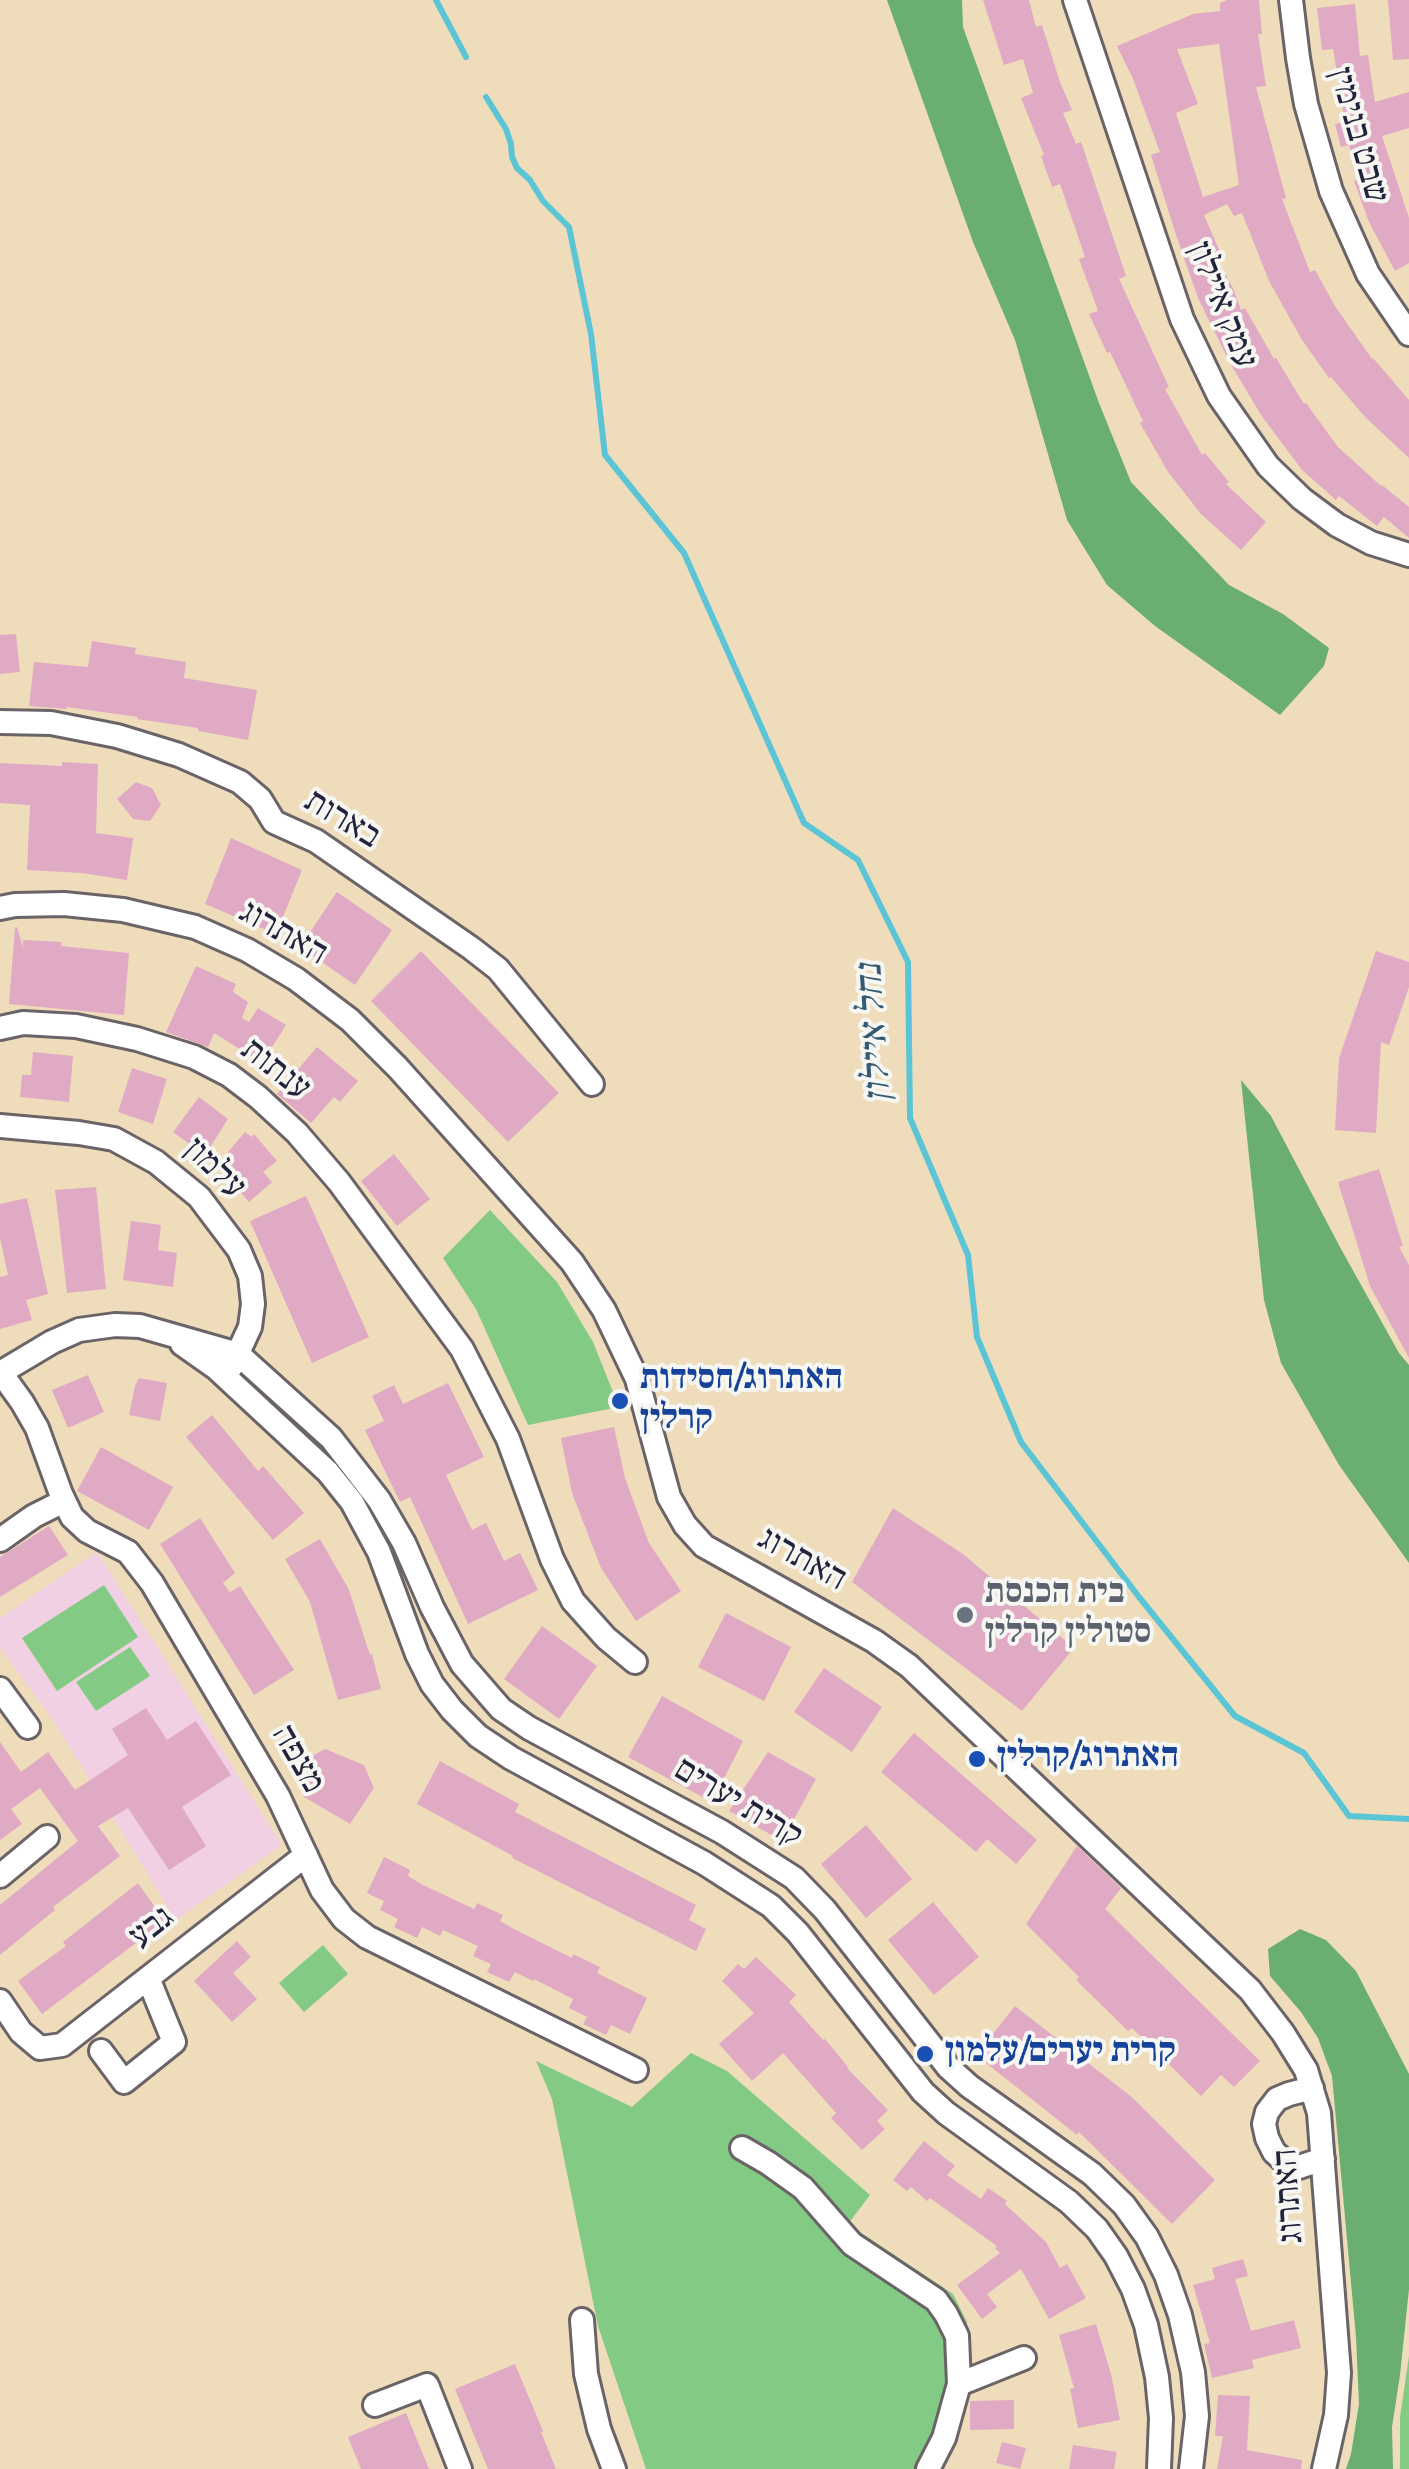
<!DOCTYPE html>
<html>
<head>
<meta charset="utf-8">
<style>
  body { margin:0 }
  canvas { display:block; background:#efdcba }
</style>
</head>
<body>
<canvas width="1409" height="2469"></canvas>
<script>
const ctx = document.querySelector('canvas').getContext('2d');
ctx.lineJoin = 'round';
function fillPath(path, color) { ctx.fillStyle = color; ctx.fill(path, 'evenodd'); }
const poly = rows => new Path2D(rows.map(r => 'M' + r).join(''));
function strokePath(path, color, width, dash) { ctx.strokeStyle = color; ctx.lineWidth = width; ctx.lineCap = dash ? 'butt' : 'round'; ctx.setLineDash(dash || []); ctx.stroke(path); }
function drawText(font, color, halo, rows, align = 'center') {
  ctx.font = font + ' "IM FELL DW Pica","Frank Ruhl Libre",serif'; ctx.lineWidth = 8; ctx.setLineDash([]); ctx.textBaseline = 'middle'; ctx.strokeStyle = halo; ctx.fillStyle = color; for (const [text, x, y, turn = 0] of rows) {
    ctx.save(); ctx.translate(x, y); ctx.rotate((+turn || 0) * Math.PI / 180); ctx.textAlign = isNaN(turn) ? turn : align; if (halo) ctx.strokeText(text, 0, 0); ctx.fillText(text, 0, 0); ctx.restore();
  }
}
fillPath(poly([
  [97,1552,282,1845,176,1920,51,1717,0,1648,0,1618]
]), '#f1d0e3');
fillPath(poly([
  [490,1210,557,1282,593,1342,619,1407,528,1425,476,1309,443,1258],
  [104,1585,138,1637,57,1691,22,1638],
  [130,1647,150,1676,96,1711,76,1682],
  [323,1945,348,1974,304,2012,279,1983],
  [691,2053,727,2071,870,2195,848,2224,953,2294,967,2322,971,2391,942,2469,646,2469,598,2326,552,2099,536,2061,632,2107],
  [1409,2356,1409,2469,1400,2469,1400,2417]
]), '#83ca85');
fillPath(poly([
  [887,0,962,0,963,27,1099,403,1131,482,1229,585,1283,614,1329,648,1324,666,1280,715,1155,626,1107,585,1067,520,1015,340,973,242],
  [1241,1080,1271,1116,1341,1249,1399,1353,1409,1365,1409,1563,1339,1465,1281,1363,1264,1300],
  [1300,1929,1326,1940,1356,1971,1409,2074,1409,2289,1400,2375,1392,2427,1393,2469,1346,2469,1351,2454,1359,2404,1356,2337,1332,2076,1318,2038,1301,2012,1270,1976,1268,1949]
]), '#6aae72');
strokePath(poly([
  [436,0,466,57],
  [486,97,506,129,511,144,512,157,517,168,530,180,543,201,569,227,591,334,605,455,684,553,804,823,858,860,908,962,910,1118,968,1255,977,1337,1021,1442,1139,1597,1235,1716,1304,1753,1349,1816,1409,1819]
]), '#5bc5d6', 6);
fillPath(poly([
  [983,0,1029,0,1036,27,1042,25,1060,82,1072,110,1063,113,1076,144,1081,142,1126,276,1119,279,1169,387,1165,389,1202,455,1205,453,1229,482,1226,484,1266,522,1241,550,1201,514,1168,472,1140,423,1143,421,1110,352,1107,353,1089,314,1098,311,1079,259,1085,257,1060,184,1052,187,1041,156,1044,155,1021,98,1033,93,1023,59,1004,65],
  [1227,0,1259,0,1262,34,1258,34,1266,86,1256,87,1286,198,1282,199,1310,272,1315,270,1335,306,1372,359,1373,358,1409,400,1409,458,1365,417,1331,377,1329,378,1302,340,1269,281,1242,213,1234,216,1227,204,1204,215,1223,259,1218,262,1233,288,1241,310,1245,308,1274,359,1276,358,1304,404,1306,403,1338,447,1381,486,1382,485,1409,507,1409,538,1384,517,1377,526,1339,496,1336,500,1302,470,1261,415,1230,363,1198,298,1176,235,1151,155,1160,152,1133,79,1117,46,1193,14,1220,11,1220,3],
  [1219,44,1239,185,1203,197,1176,113,1198,104,1177,49],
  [1388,0,1409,0,1409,59,1393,60],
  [1355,4,1360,56,1368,55,1375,102,1409,92,1409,128,1382,136,1409,218,1409,263,1395,271,1369,222,1354,181,1358,180,1349,145,1341,147,1335,124,1345,122,1333,49,1322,50,1317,8],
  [16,634,20,672,0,674,0,635],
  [92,641,136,648,135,654,186,662,184,678,257,690,248,740,198,731,198,728,137,719,138,717,67,707,66,709,29,706,34,662,88,667],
  [62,762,98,764,96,833,133,838,127,880,82,873,27,870,30,805,0,803,0,763,62,766],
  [136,782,152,788,161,805,150,821,133,819,117,799],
  [231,838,302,870,276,934,205,904],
  [337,892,392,930,355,985,300,947],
  [17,927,23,948,23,940,62,942,61,946,129,953,124,1015,9,1004,15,928],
  [421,951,559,1093,508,1142,371,1001],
  [1376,951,1409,962,1409,987,1389,1045,1381,1042,1376,1133,1335,1130,1339,1058],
  [196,966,236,984,233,992,248,1002,242,1018,249,1022,258,1008,286,1025,262,1063,214,1033,208,1047,166,1032],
  [317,1047,358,1081,340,1102,334,1097,311,1123,277,1094],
  [33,1052,73,1056,69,1102,20,1097,22,1075,31,1075],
  [132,1068,167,1079,153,1124,118,1112],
  [199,1097,228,1119,205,1155,173,1132],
  [245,1132,252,1137,254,1134,277,1161,263,1172,272,1182,249,1202,217,1165],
  [394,1154,430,1199,397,1226,361,1181],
  [1379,1169,1403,1246,1399,1247,1409,1265,1409,1358,1370,1286,1338,1182],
  [96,1187,106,1289,67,1293,55,1190],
  [306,1196,369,1337,312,1363,250,1221],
  [27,1198,48,1294,26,1300,32,1320,0,1329,0,1277,8,1275,0,1238,0,1204],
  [131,1221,161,1225,158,1250,177,1253,173,1287,123,1280],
  [88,1375,104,1412,68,1428,52,1390],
  [139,1378,167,1383,160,1421,129,1415,135,1386],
  [448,1383,484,1457,446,1475,472,1530,486,1523,504,1561,520,1553,538,1590,468,1624,410,1497,400,1502,365,1430,384,1421,372,1396,394,1385,403,1404],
  [212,1415,258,1471,263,1466,304,1513,273,1540,186,1437],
  [614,1427,625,1478,649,1543,681,1591,636,1621,601,1568,572,1493,561,1438],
  [101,1447,173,1487,149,1530,77,1491],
  [893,1508,963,1554,1074,1648,1022,1711,852,1582],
  [200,1518,235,1573,223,1583,230,1592,240,1586,294,1670,254,1695,160,1544],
  [49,1526,68,1555,0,1597,0,1557],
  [320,1539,349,1590,370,1655,372,1654,381,1689,338,1700,310,1602,285,1559],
  [726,1613,791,1647,764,1701,698,1667],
  [542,1626,597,1666,559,1719,504,1679],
  [824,1668,882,1707,852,1752,794,1712],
  [662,1696,743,1741,712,1802,628,1757],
  [146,1708,167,1740,196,1721,231,1775,182,1807,206,1846,169,1870,128,1808,98,1826,120,1856,53,1907,55,1910,0,1955,0,1905,78,1841,40,1788,11,1809,22,1824,0,1840,0,1742,21,1772,48,1752,75,1790,128,1755,112,1729],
  [914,1733,1037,1840,1016,1864,987,1839,976,1852,881,1772],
  [325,1749,364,1765,374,1788,350,1824,304,1797,297,1764],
  [768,1752,816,1779,782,1841,729,1811],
  [440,1761,519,1804,515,1812,696,1905,689,1920,706,1929,696,1951,512,1858,513,1856,417,1804],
  [866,1825,912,1879,866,1918,821,1864],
  [1077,1846,1121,1888,1105,1909,1260,2061,1234,2087,1221,2075,1201,2096,1132,2028,1128,2031,1076,1980,1079,1977,1026,1924],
  [384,1857,410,1870,408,1876,421,1884,474,1909,477,1903,503,1915,500,1921,514,1929,572,1958,573,1954,600,1967,597,1973,647,1998,630,2034,611,2025,606,2035,583,2024,587,2017,569,2008,573,1999,534,1979,533,1981,515,1972,509,1982,487,1972,491,1964,473,1956,478,1946,443,1930,440,1936,422,1927,417,1938,394,1927,398,1919,380,1910,384,1901,367,1893],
  [138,1883,165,1921,42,2014,18,1981,66,1946,63,1942],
  [933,1902,979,1957,934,1995,888,1940],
  [237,1941,251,1957,233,1973,257,1999,232,2022,194,1981],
  [756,1957,796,1995,789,2002,823,2040,825,2039,848,2067,847,2068,888,2110,877,2121,885,2129,862,2150,831,2118,836,2113,783,2053,752,2081,719,2044,754,2013,722,1981,738,1964,744,1969],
  [1015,2006,1133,2098,1215,2180,1172,2224,1079,2132,1077,2135,976,2055],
  [924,2141,955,2166,947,2175,981,2199,988,2188,1007,2201,1005,2204,1046,2242,1060,2268,1067,2264,1086,2298,1049,2319,1021,2269,987,2294,997,2307,982,2319,957,2285,1000,2253,995,2248,997,2246,930,2198,927,2201,911,2187,907,2191,893,2180],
  [1243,2259,1248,2276,1235,2279,1251,2331,1294,2320,1301,2348,1252,2360,1254,2368,1212,2378,1204,2344,1210,2343,1193,2285,1215,2279,1212,2268],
  [1096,2324,1111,2374,1120,2420,1078,2428,1070,2389,1074,2388,1059,2335],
  [515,2364,543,2431,541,2432,556,2469,488,2469,455,2389],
  [1218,2395,1250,2396,1247,2450,1302,2460,1301,2469,1217,2469,1223,2436,1215,2436],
  [1014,2400,1014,2429,970,2430,970,2401],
  [406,2413,429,2469,361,2469,348,2437],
  [1002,2442,1026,2448,1020,2469,996,2463],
  [1073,2445,1117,2452,1114,2469,1069,2469]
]), '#e1aac4');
const minor = poly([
  [1075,0,1182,319,1219,396,1268,466,1302,499,1337,525,1371,543,1409,555],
  [1291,0,1298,58,1306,104,1331,191,1368,274,1409,334],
  [0,722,51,723,117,736,179,755,240,782,260,799,274,822,316,841,471,948,498,969,592,1084],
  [0,908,15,905,64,904,123,910,195,927,247,950,296,979,350,1020,398,1068,572,1262,604,1310,637,1379,669,1497,685,1525,704,1546,874,1641,909,1666,1250,1990,1283,2033,1306,2070,1319,2113,1339,2373,1336,2415,1324,2469],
  [0,1028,23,1023,76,1026,137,1039,194,1057,229,1075,258,1097,297,1133,339,1182,462,1349,508,1439,552,1559,573,1601,606,1638,635,1662],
  [0,1126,79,1133,114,1139,156,1162,199,1197,239,1250,250,1276,253,1304,250,1327,232,1366],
  [182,1344,216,1368,328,1472,352,1502,379,1552,417,1654,432,1684,452,1710,478,1736,511,1758,704,1863,771,1906,798,1933,923,2092,946,2113,1069,2202,1097,2229,1116,2256,1133,2289,1146,2325,1157,2377,1161,2418,1159,2469],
  [0,1373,52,1342,79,1330,115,1325,140,1326,238,1354,331,1438,379,1500,404,1543,432,1607,462,1664,501,1709,529,1728,722,1832,794,1878,825,1910,948,2067,969,2086,1092,2174,1124,2205,1147,2237,1166,2275,1180,2315,1193,2372,1197,2416,1191,2469],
  [1,1373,22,1402,37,1428,61,1494,72,1517,87,1531,128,1552,152,1583,278,1796,322,1890,344,1919,367,1937,636,2070],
  [0,1540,34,1516,64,1501],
  [0,1689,28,1727],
  [0,1876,47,1837],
  [0,2001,21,2032,40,2048,62,2045,306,1855],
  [101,2051,124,2082,174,2042,148,1978],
  [1312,2088,1289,2094,1277,2099,1267,2112,1264,2124,1267,2138,1274,2152,1284,2161,1299,2167,1323,2159],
  [742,2148,768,2163,803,2188,852,2244,936,2300,946,2314,957,2336,959,2384,944,2438,928,2469],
  [582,2320,586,2374,599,2429,614,2469],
  [959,2384,1024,2358],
  [375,2405,427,2385,460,2469]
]);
strokePath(minor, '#6a6367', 28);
strokePath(minor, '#fff', 22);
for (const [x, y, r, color] of [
  [620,1401,10,"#1a4fb4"],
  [965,1615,10,"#6b7280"],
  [977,1759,10,"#1a4fb4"],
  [925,2054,10,"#1a4fb4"]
]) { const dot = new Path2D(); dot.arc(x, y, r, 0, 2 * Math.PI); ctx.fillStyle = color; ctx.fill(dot); strokePath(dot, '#f6f6f2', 4); }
drawText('35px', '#22223b', '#f6f6f2', [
  ["שבט בנימין",1356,136,74],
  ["עמק איילון",1220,306,68],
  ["בארות",341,821,31],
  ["האתרוג",282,935,30],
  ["ענתות",274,1071,38],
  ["עלמון",213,1170,44],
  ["האתרוג",801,1561,29],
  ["מצפה",296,1760,60],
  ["קרית יערים",737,1805,31],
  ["גבע",153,1929,-38],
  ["האתרוג",1291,2196,-94]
]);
drawText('bold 35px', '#164399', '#f6f6f2', [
  ["האתרוג/חסידות",640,1381],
  ["קרלין",640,1421],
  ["האתרוג/קרלין",997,1759],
  ["קרית יערים/עלמון",945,2054]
], 'left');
drawText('bold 35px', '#5b616d', '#f6f6f2', [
  ["בית הכנסת",985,1595],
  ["סטולין קרלין",985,1635]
], 'left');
drawText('italic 38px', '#365b71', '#f6f6f2', [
  ["נחל איילון",877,1033,-94]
]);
</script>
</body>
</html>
